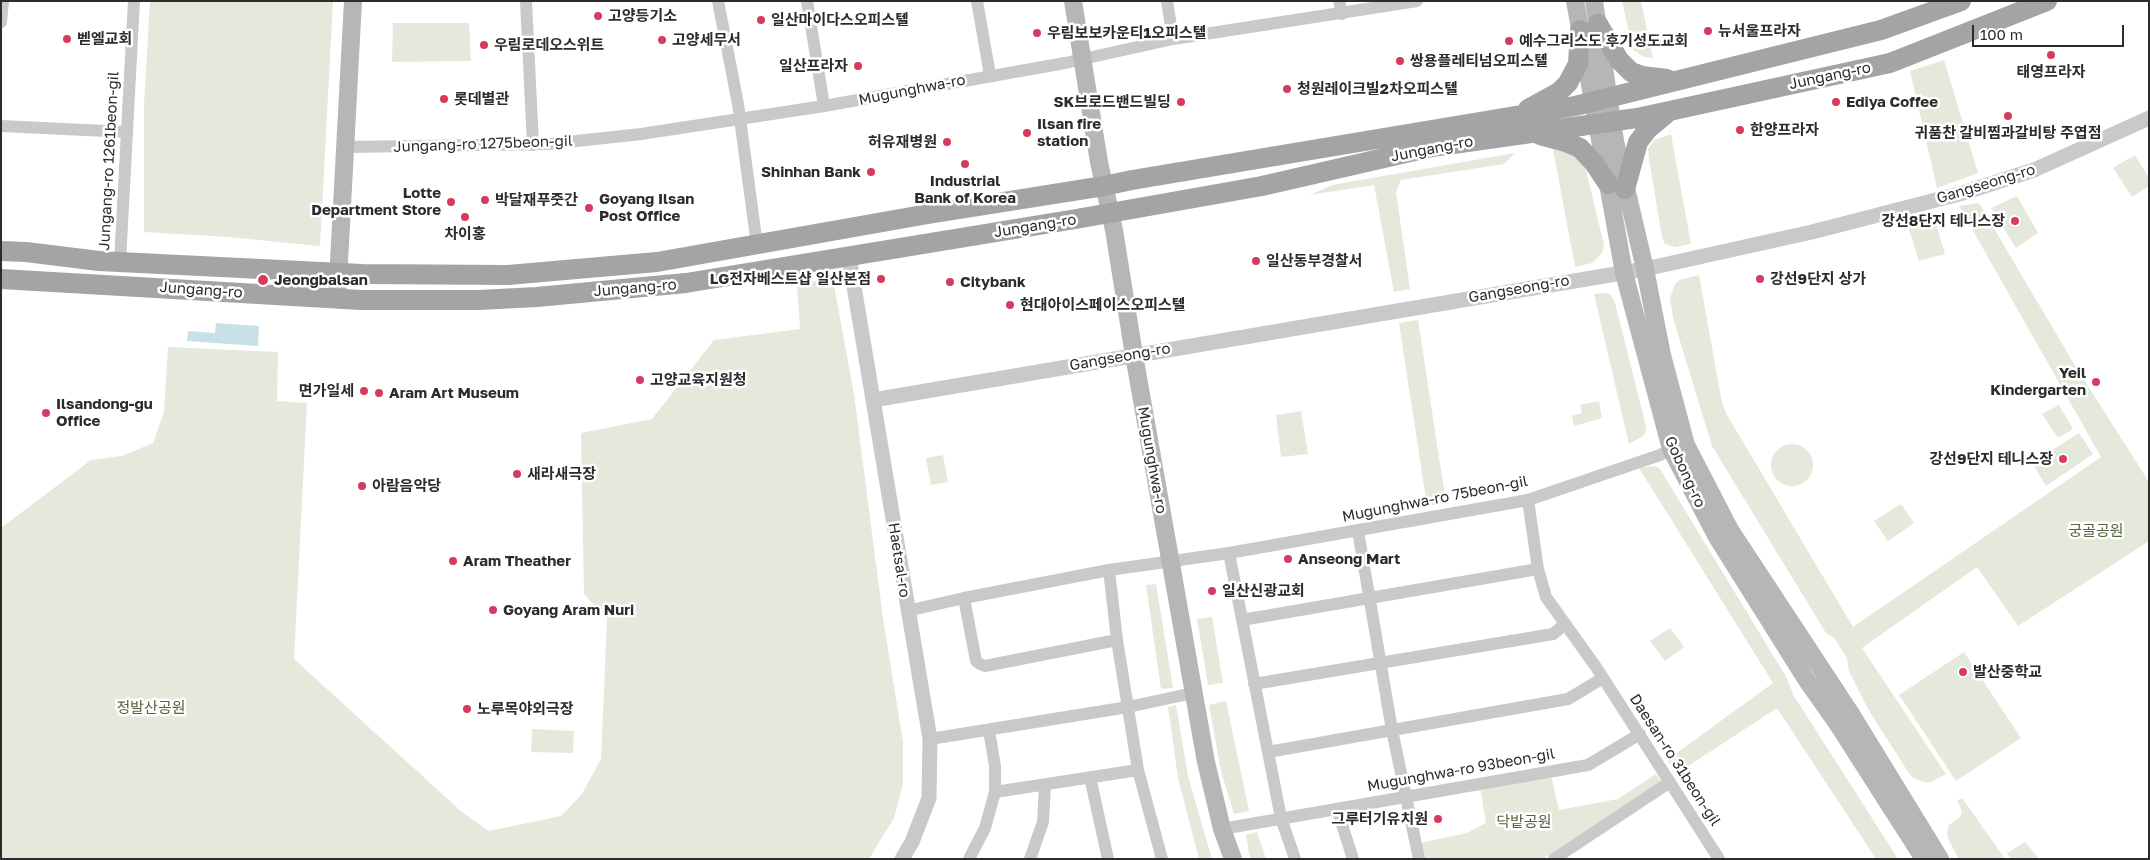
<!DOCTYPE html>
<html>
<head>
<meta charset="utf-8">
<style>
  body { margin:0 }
  #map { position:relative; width:2150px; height:860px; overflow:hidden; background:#fff; font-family:"Golos Text",sans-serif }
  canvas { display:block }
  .frame { position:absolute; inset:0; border:2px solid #2c2c2c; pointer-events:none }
  .scale { position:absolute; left:1972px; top:25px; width:152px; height:22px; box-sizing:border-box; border:2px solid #2c2c2c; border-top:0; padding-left:6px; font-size:15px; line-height:18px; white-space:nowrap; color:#2c2c2c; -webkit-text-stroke:4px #fff; paint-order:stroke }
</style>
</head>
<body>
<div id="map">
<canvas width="2150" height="860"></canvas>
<div class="frame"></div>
<div class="scale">100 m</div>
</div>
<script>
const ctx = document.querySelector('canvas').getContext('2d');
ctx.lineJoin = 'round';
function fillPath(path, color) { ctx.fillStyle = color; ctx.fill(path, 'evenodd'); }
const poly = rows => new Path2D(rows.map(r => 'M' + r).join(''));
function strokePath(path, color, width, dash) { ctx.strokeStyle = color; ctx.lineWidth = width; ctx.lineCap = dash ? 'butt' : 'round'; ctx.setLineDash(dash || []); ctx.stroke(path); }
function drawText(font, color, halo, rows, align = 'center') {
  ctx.font = font + ' "Golos Text","Noto Sans KR",sans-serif'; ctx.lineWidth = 5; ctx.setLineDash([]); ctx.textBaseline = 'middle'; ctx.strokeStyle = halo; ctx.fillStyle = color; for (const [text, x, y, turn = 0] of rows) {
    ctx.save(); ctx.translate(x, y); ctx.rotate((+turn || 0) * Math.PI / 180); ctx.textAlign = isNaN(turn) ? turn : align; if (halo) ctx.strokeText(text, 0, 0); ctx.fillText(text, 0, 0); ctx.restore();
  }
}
fillPath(poly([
  [150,1,333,1,320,246,229,237,144,232,144,105],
  [1622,1,1641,1,1653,58,1644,57,1633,50],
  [393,23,469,23,471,61,392,62],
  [1944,60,1978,173,1937,188,1910,71],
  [1671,134,1691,244,1675,247,1665,244,1662,237,1649,159,1648,149,1654,140],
  [1553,149,1570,151,1577,155,1586,170,1604,245,1602,253,1592,263,1575,267],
  [1515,153,1504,164,1401,180,1396,192,1410,289,1394,292,1374,185,1310,195,1332,185],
  [2135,155,2149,178,2149,186,2132,197,2113,168],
  [2017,196,2038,233,2016,248,1991,208],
  [1979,203,2074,364,2149,482,2149,541,2018,626,1977,567,1862,648,1946,774,1931,782,1924,782,1913,778,1908,772,1868,709,1849,671,1847,658,1842,650,1835,639,1826,633,1712,446,1673,318,1670,298,1675,284,1680,280,1699,275,1722,403,1727,415,1853,627,2101,457,1959,206],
  [1935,221,1945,254,1919,261,1908,226],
  [833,280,854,394,883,618,903,742,903,784,894,818,869,859,1,859,1,528,91,460,122,456,153,443,164,412,168,347,278,352,277,401,307,403,294,659,462,812,489,831,561,816,582,794,601,759,607,619,584,594,581,433,652,419,714,340,800,329,797,283],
  [1607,293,1611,295,1615,303,1646,426,1645,433,1643,436,1629,444,1594,294],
  [1418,320,1446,503,1427,506,1399,323],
  [1599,401,1602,418,1574,426,1572,416,1582,413,1580,405],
  [2059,405,2073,429,2058,438,2042,414],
  [1301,411,1308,454,1281,457,1276,415],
  [2079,433,2093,454,2046,486,2032,463],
  '1771 465a21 21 0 1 1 42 0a21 21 0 1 1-42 0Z',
  [943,455,948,482,931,485,926,458],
  [1654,466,1659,468,1663,474,1785,675,1794,696,1898,859,1876,859,1777,708,1676,774,1672,768,1667,760,1773,683,1639,468],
  [1901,504,1914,523,1888,541,1874,521],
  [1156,584,1173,688,1161,689,1146,585],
  [1212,617,1223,683,1208,685,1197,619],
  [1670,628,1684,647,1665,661,1650,641],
  [1964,652,2021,738,1956,781,1899,695],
  [1226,701,1249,811,1234,814,1221,771,1209,705],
  [1176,705,1188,776,1212,859,1199,859,1178,778,1168,707],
  [532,729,574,731,573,753,531,752],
  [1656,774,1662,783,1543,859,1423,859,1420,843,1467,833,1486,823,1480,787,1551,775,1559,810,1618,799],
  [1962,798,2005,859,1959,859,1948,839,1947,832,1949,825,1960,817,1962,811,1957,801],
  [1257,832,1266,859,1251,859,1249,853,1246,835],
  [2025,842,2039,859,2011,859,2007,853]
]), '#e4e9db');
fillPath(poly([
  [216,323,259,326,258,346,187,341,188,331,215,333]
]), '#c8e0e8');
strokePath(poly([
  [526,1,533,145],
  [718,1,738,104,757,245],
  [807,1,824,106],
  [977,1,990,75],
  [1167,1,1173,39],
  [1339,1,1342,14],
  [1,22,3,1],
  [1,126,127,132],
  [345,147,549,144,641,134,824,106,1065,63,1173,39,1417,1],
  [120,262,134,1],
  [1528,500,1538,569,1546,597,1596,667,1719,859],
  [1358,531,1392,730,1419,859],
  [1229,553,1281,818,1295,859],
  [1109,570,1117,640,1138,770,1162,859],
  [964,598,976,661,980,664,985,666,1117,640],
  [907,611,964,598,1109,570,1229,553,1528,500,1660,455,1671,449],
  [1242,620,1538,569],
  [1254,684,1553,634,1564,625],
  [930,739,1128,707,1193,693],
  [1268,752,1568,699,1603,678],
  [1090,777,1108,859],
  [995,792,1138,770],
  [1337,809,1353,859],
  [1222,829,1588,765,1640,734],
  [969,859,985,828,995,792,995,766,989,731],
  [1030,859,1043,822,1045,785],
  [1554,859,1670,782]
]), '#c9c9c9', 12);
strokePath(poly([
  [849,257,930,739,929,798,912,842,902,859],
  [873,400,1645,269,1812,232,1963,193,2034,170,2149,118]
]), '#c9c9c9', 15);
strokePath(poly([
  [1073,1,1099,162,1114,230,1134,355,1206,762,1222,829,1233,859],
  [1575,1,1624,273,1671,449,1717,537,1806,679,1837,723,1924,859],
  [1594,1,1615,141,1645,269,1662,355,1686,445,1730,530,1851,714,1940,859],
  [337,299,353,1]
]), '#b6b6b6', 18);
strokePath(poly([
  [1598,24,1619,60,1631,72,1642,76,1667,79],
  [1528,109,1559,92,1568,83,1578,64,1580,30],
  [1540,135,1566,142,1580,148,1594,163,1608,184],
  [1625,189,1638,142,1648,129,1667,113],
  [1,251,26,252,99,261,362,274,508,275,657,262,928,214,1104,186,1132,180,1575,106,1881,30,1961,1],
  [1,279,361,300,479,300,537,297,686,283,1076,219,1262,186,1432,147,1637,118,1674,110,1890,63,2047,1]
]), '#a4a4a4', 20);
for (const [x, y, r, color] of [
  [598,16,5,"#d73a5e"],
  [761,20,5,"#d73a5e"],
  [1708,31,5,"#d73a5e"],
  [1037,33,5,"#d73a5e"],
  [67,39,5,"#d73a5e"],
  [662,40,5,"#d73a5e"],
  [1509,41,5,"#d73a5e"],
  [484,45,5,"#d73a5e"],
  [2051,55,5,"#d73a5e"],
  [1400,61,5,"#d73a5e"],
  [858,66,5,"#d73a5e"],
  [1287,89,5,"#d73a5e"],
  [444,99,5,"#d73a5e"],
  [1181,102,5,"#d73a5e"],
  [1836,102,5,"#d73a5e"],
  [2008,116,5,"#d73a5e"],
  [1740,130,5,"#d73a5e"],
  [1027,133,5,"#d73a5e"],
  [947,142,5,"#d73a5e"],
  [965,164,5,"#d73a5e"],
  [871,172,5,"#d73a5e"],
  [485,200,5,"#d73a5e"],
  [451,202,5,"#d73a5e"],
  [589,208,5,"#d73a5e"],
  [465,217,5,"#d73a5e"],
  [2015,221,5,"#d73a5e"],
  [1256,261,5,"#d73a5e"],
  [881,279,5,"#d73a5e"],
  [1760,279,5,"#d73a5e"],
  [263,280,6,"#d73a5e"],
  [950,282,5,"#d73a5e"],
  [1010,305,5,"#d73a5e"],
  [640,380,5,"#d73a5e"],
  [2096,382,5,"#d73a5e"],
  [364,391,5,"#d73a5e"],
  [379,393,5,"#d73a5e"],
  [46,413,5,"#d73a5e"],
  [2063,459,5,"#d73a5e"],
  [517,474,5,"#d73a5e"],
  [362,486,5,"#d73a5e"],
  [1288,559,5,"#d73a5e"],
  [453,561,5,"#d73a5e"],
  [1212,591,5,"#d73a5e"],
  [493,610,5,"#d73a5e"],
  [1963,672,5,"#d73a5e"],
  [467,709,5,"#d73a5e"],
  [1438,819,5,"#d73a5e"]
]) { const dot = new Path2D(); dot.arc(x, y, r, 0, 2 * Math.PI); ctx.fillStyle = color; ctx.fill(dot); strokePath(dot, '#fff', 2); }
drawText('bold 15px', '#2c2c2c', '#fff', [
  ["고양등기소",608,16],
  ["일산마이다스오피스텔",771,20],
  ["뉴서울프라자",1718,31],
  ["우림보보카운티1오피스텔",1047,33],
  ["벧엘교회",77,39],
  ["고양세무서",672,40],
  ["예수그리스도 후기성도교회",1519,41],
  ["우림로데오스위트",494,45],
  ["쌍용플레티넘오피스텔",1410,61],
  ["일산프라자",848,66,"right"],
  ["태영프라자",2051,72,"center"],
  ["청원레이크빌2차오피스텔",1297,89],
  ["롯데별관",454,99],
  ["SK브로드밴드빌딩",1171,102,"right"],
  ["Ediya Coffee",1846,102],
  ["Ilsan fire",1037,124],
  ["station",1037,141],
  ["한양프라자",1750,130],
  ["귀품찬 갈비찜과갈비탕 주엽점",2008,133,"center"],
  ["허유재병원",937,142,"right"],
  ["Shinhan Bank",861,172,"right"],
  ["Industrial",965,181,"center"],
  ["Bank of Korea",965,198,"center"],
  ["Lotte",441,193,"right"],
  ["Department Store",441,210,"right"],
  ["Goyang Ilsan",599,199],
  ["Post Office",599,216],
  ["박달재푸줏간",495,200],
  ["강선8단지 테니스장",2005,221,"right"],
  ["차이홍",465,234,"center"],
  ["일산동부경찰서",1266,261],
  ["LG전자베스트샵 일산본점",871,279,"right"],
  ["강선9단지 상가",1770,279],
  ["Jeongbalsan",274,280],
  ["Citybank",960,282],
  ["현대아이스페이스오피스텔",1020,305],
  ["Yeil",2086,373,"right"],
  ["Kindergarten",2086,390,"right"],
  ["고양교육지원청",650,380],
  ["면가일세",354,391,"right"],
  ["Aram Art Museum",389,393],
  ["Ilsandong-gu",56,404],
  ["Office",56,421],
  ["강선9단지 테니스장",2053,459,"right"],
  ["새라새극장",527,474],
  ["아람음악당",372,486],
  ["Anseong Mart",1298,559],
  ["Aram Theather",463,561],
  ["일산신광교회",1222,591],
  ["Goyang Aram Nuri",503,610],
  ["발산중학교",1973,672],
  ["노루목야외극장",477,709],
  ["그루터기유치원",1428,819,"right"]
], 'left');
drawText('15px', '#2c2c2c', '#fff', [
  ["Jungang-ro",1830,76,-12],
  ["Mugunghwa-ro",912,90,-11],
  ["Jungang-ro 1275beon-gil",483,144,-2],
  ["Jungang-ro",1432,149,-11],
  ["Jungang-ro 1261beon-gil",109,161,-87],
  ["Gangseong-ro",1986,184,-17],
  ["Jungang-ro",1035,226,-9],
  ["Jungang-ro",635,288,-5],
  ["Gangseong-ro",1519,289,-10],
  ["Jungang-ro",201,290,4],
  ["Gangseong-ro",1120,357,-10],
  ["Mugunghwa-ro",1152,460,80],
  ["Gobong-ro",1685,472,65],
  ["Mugunghwa-ro 75beon-gil",1435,499,-11],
  ["Haetsal-ro",899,560,81],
  ["Daesan-ro 31beon-gil",1675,760,57],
  ["Mugunghwa-ro 93beon-gil",1461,770,-10]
]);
drawText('15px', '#55643d', '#fff', [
  ["궁골공원",2096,531],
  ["정발산공원",151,708],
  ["닥밭공원",1524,822]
]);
</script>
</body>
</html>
